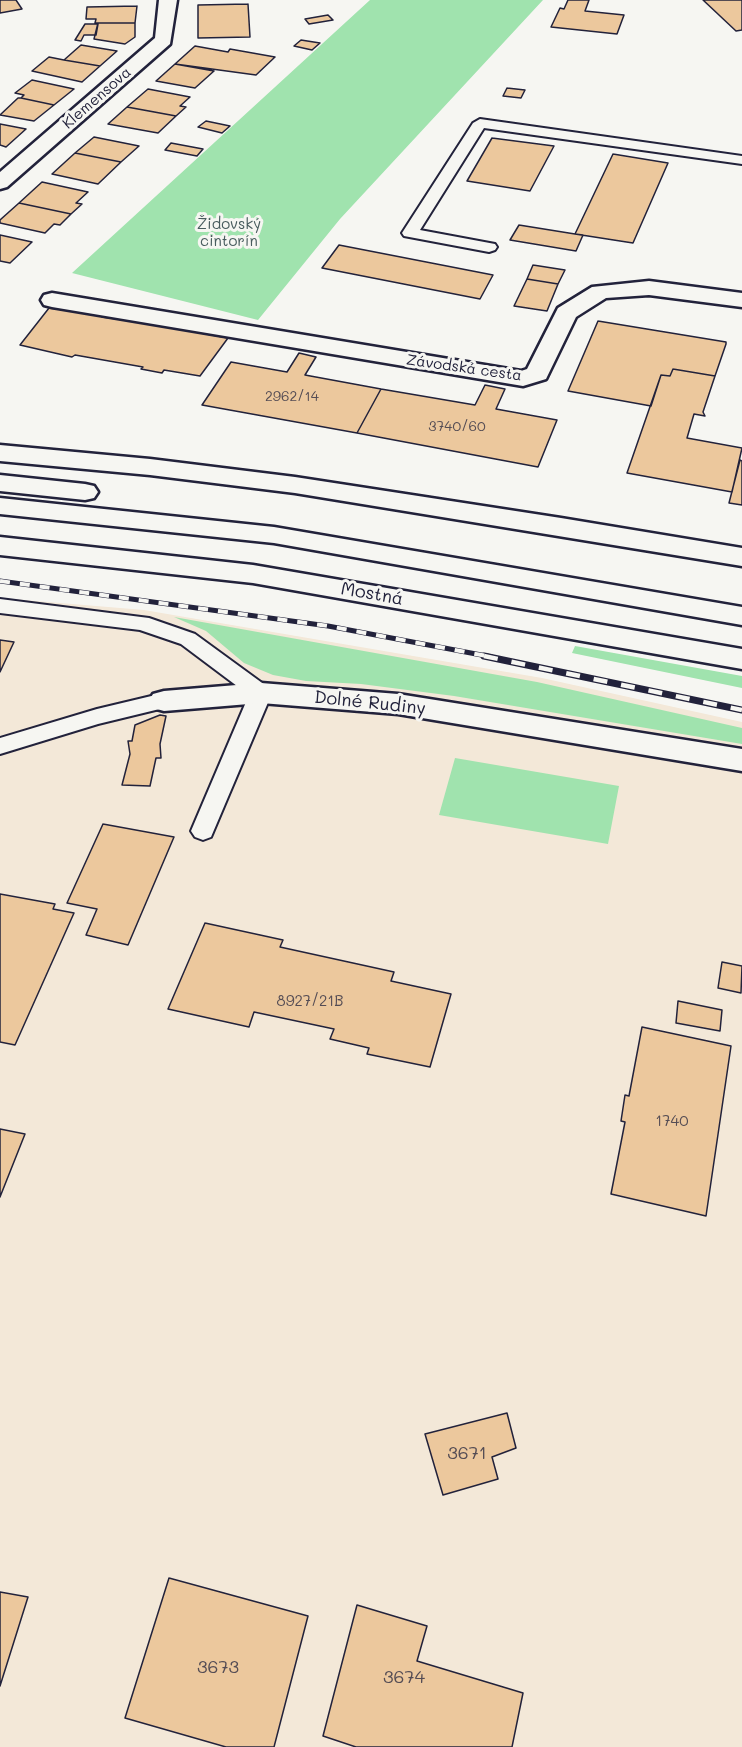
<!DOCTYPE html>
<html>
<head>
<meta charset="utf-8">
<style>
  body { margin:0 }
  canvas { display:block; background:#f6f6f2 }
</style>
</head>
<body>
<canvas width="742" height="1747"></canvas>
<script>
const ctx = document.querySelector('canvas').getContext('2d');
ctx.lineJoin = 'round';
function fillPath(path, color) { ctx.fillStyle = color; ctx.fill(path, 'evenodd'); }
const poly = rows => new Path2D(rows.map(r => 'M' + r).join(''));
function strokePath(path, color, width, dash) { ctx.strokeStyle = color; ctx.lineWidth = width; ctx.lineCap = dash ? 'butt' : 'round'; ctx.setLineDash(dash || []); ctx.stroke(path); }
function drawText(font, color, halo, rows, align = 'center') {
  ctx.font = font + ' Mali,sans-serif'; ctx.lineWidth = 6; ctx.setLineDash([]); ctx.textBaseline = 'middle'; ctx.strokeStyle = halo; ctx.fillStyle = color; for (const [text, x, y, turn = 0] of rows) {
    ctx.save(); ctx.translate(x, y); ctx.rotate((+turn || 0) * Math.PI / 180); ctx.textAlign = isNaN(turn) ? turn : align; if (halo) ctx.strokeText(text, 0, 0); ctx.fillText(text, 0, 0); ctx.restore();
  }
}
fillPath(poly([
  [0,598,144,610,542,678,742,722,742,1747,0,1747]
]), '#f3e8d8');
fillPath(poly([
  [370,0,543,0,340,219,258,320,72,273],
  [174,617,537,682,742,728,742,744,454,696,361,684,306,681,273,675,244,663,206,631],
  [575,646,742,676,742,688,572,653],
  [455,758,619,786,608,844,439,815]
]), '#a0e3ae');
const building = poly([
  [0,0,16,0,22,9,0,13,0,0],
  [568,0,589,0,585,11,624,15,617,34,551,27,560,8,564,9,568,0],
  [703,0,742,0,742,30,736,31,703,0],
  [248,4,250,37,198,38,198,5,248,4],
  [137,6,135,23,95,23,96,19,86,19,87,7,137,6],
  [328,15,333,20,309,24,305,19,328,15],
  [135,23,135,37,125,44,94,39,98,23,135,23],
  [85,24,98,24,96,35,84,35,81,41,75,40,85,24],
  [301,40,320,43,312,50,294,46,301,40],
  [81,45,117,51,100,66,64,60,81,45],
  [195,46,228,52,230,49,275,57,256,75,175,64,195,46],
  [49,57,64,60,100,66,82,82,32,71,49,57],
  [175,64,214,71,195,88,156,81,175,64],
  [32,80,74,89,54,105,21,98,24,95,15,93,32,80],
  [507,88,525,90,521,98,503,96,507,88],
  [148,89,190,97,180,106,186,107,176,116,127,107,148,89],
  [18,98,21,98,54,105,34,121,0,115,18,98],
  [127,107,149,111,176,116,158,133,108,124,127,107],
  [206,121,230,126,222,133,198,127,206,121],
  [0,124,26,129,6,147,0,145,0,124],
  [94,137,139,146,121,162,75,153,94,137],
  [492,138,554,146,530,191,467,181,492,138],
  [171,143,203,149,197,156,165,150,171,143],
  [75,153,121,162,98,184,52,174,75,153],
  [613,154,668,163,633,243,575,234,613,154],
  [42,182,88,192,76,203,82,204,71,214,19,203,42,182],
  [19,203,71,214,60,225,54,224,45,233,0,223,0,220,19,203],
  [519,225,575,234,583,235,576,251,510,240,519,225],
  [0,235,32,242,10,263,0,261,0,235],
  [339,245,493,275,480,299,322,268,339,245],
  [533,265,565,270,558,284,527,279,533,265],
  [527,279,558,284,547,311,514,306,527,279],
  [49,308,104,315,102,317,191,329,190,331,228,338,200,376,164,370,162,373,141,369,143,367,75,355,72,357,20,345,49,308],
  [598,321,726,342,726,344,715,376,673,369,670,376,661,375,651,406,568,391,598,321],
  [299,353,316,357,305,375,381,389,357,433,202,405,231,362,287,372,299,353],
  [673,369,715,376,703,412,705,416,694,414,687,438,742,448,732,492,627,473,661,375,670,376,673,369],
  [485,385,505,389,496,409,557,420,538,467,357,433,381,389,475,405,485,385],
  [740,460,742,461,742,505,729,503,740,460],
  [0,640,14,642,0,672,0,640],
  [160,715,166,716,160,744,161,758,156,758,150,786,122,785,130,754,128,741,132,741,135,725,160,715],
  [103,824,174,837,128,945,86,935,97,909,67,903,103,824],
  [0,894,55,904,53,909,74,913,15,1045,0,1042,0,894],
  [205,923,283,940,280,947,394,972,391,981,451,994,430,1067,367,1054,369,1048,330,1039,334,1029,254,1012,249,1027,168,1009,205,923],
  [722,962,742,966,741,993,718,988,722,962],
  [678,1001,722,1010,720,1031,676,1023,678,1001],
  [642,1027,731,1046,706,1216,611,1194,625,1122,621,1121,625,1095,629,1096,642,1027],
  [0,1129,25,1134,0,1197,0,1129],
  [507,1413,516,1448,492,1457,498,1479,443,1495,425,1434,507,1413],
  [169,1578,308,1616,274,1747,226,1747,125,1718,169,1578],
  [0,1592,28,1597,0,1686,0,1592],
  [357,1605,427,1626,417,1661,523,1693,512,1747,356,1747,323,1736,357,1605]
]);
fillPath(building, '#ecc89d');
strokePath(building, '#22223b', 1.5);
const service = poly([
  [480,119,742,156,742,164,484,128,420,230,495,244,497,247,495,250,489,252,404,236,402,233,473,123,480,119],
  [0,599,149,618,195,634,269,688,272,693,211,837,203,840,195,837,191,831,249,695,181,644,140,630,0,613,0,599],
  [164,693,172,696,175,701,172,706,98,724,0,754,0,738,97,709,164,693]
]);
const minor = poly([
  [159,0,177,0,170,44,7,187,0,189,0,172,155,38,159,0],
  [649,281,742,293,742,307,649,295,606,298,576,317,546,379,523,386,52,307,44,305,41,300,44,295,52,293,521,371,527,369,558,308,592,287,649,281],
  [261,683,398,694,742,749,742,771,398,714,261,703,164,711,153,708,149,701,153,694,164,691,261,683]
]);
const primary = poly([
  [0,445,150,459,295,477,561,518,742,548,742,566,295,493,150,475,0,461,0,445],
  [0,475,85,484,94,486,98,492,94,498,85,500,0,491,0,475],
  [0,498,274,527,742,607,742,625,274,543,0,514,0,498],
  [0,537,253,565,742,649,742,669,253,583,0,555,0,537]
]);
strokePath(service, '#22223b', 4);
strokePath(minor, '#22223b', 5);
strokePath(primary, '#22223b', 5);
fillPath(service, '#f6f6f2');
fillPath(minor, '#f6f6f2');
fillPath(primary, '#f6f6f2');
const railFar1 = poly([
  [0,581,328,626,492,657]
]);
const rail = poly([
  [484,656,742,710]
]);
strokePath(railFar1, '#22223b', 5);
strokePath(rail, '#22223b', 7);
strokePath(railFar1, '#f6f6f2', 4, [10]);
strokePath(rail, '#f6f6f2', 4.5, [14]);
drawText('14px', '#544c54', null, [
  ["2962/14",292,397],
  ["3740/60",457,427]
]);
drawText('15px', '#22223b', '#f6f6f2', [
  ["Klemensova",97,98,-41],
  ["Závodská cesta",464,368,8]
]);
drawText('15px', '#485c5e', '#f6f6f2', [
  ["Židovský",229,224],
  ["cintorín",229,241]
]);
drawText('15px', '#544c54', null, [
  ["8927/21B",310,1001],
  ["1740",672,1121]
]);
drawText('18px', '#22223b', '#f6f6f2', [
  ["Mostná",372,594,10],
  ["Dolné Rudiny",370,703,6]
]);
drawText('18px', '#544c54', null, [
  ["3671",467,1453],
  ["3673",218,1667],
  ["3674",404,1677]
]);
</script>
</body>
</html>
